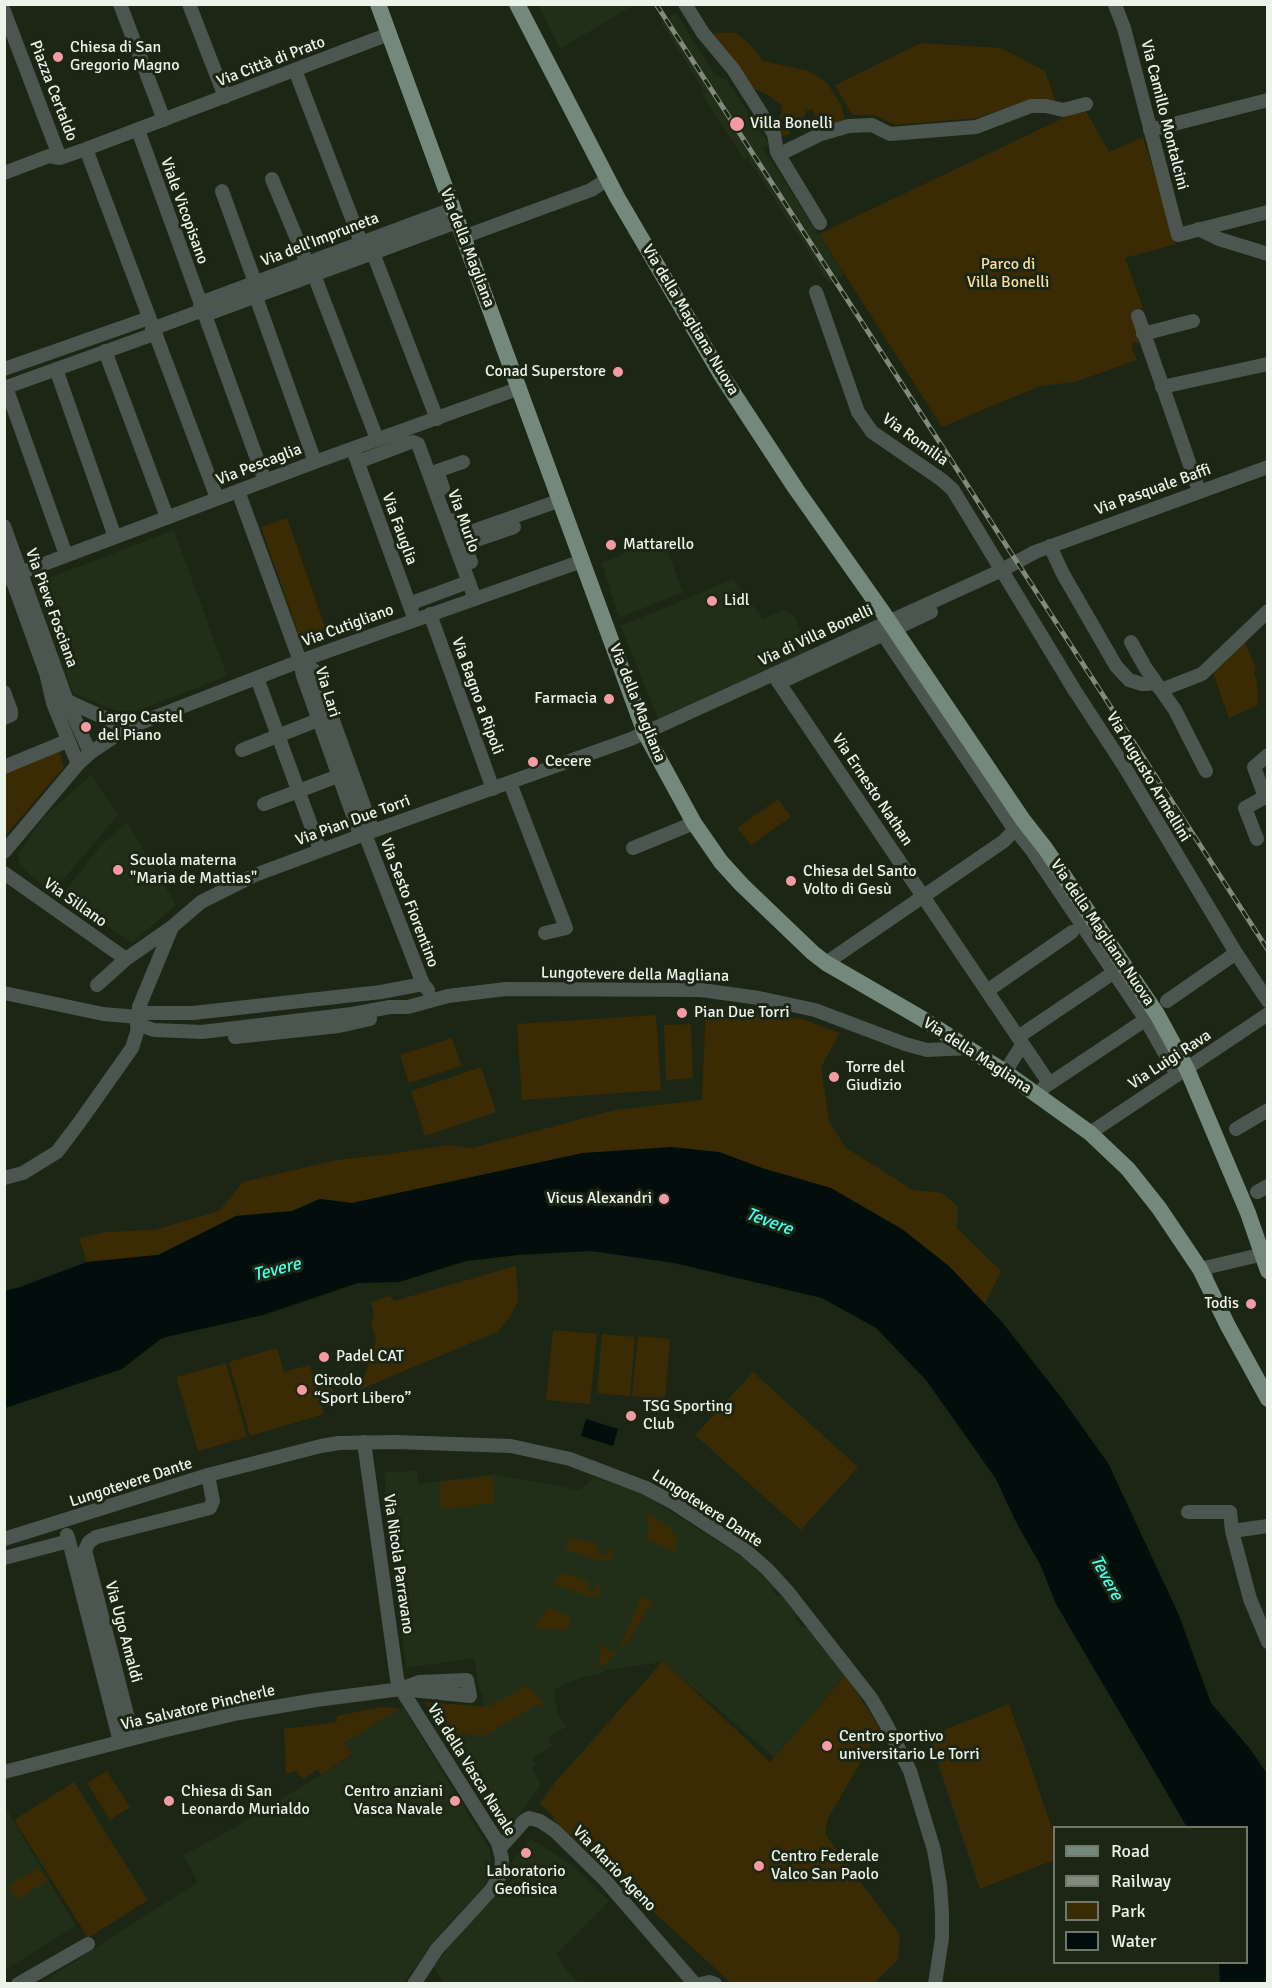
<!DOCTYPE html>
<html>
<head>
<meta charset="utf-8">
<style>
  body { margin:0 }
  #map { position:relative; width:1272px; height:1988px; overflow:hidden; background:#1b2615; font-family:Signika,sans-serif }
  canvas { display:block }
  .frame { position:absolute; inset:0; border:6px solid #ecf3e8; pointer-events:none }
  .legend { position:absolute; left:1053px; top:1826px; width:195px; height:138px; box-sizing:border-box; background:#1b2615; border:2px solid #6f7869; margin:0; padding:8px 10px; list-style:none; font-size:18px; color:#ecf3e8 }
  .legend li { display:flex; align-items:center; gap:12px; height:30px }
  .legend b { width:30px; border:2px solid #6f7869 }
</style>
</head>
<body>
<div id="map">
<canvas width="1272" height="1988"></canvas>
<div class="frame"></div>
<ul class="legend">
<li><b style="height:8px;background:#74887c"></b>Road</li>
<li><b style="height:8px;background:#818a7c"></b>Railway</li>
<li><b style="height:16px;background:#3a2b04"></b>Park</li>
<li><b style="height:16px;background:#010e0c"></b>Water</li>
</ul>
</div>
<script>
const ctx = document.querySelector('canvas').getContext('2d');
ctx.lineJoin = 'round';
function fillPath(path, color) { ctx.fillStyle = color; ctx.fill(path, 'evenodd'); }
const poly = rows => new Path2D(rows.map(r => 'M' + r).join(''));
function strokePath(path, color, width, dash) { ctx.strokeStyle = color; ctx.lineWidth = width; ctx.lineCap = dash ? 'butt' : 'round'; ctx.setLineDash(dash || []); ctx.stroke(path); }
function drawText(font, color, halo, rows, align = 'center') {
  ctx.font = font + ' Signika,sans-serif'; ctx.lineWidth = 6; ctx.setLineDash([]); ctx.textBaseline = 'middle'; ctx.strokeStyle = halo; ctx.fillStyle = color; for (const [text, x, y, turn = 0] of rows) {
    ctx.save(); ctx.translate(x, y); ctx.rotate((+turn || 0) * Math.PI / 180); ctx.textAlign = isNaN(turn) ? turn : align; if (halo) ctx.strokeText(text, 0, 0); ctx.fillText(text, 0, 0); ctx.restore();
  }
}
fillPath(poly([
  [538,5,634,5,560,49],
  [676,13,716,76,726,79,769,144,763,148,844,274,829,284,748,158,744,160,702,94,705,92,661,23],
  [174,530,227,676,127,715,73,693,34,584],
  [662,537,683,592,619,618,602,563],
  [733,579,763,619,783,610,794,615,809,650,658,719,621,626],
  [91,775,118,815,52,893,20,866,18,855,43,818],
  [127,822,176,905,132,943,62,895,101,845],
  [417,1471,419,1484,493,1474,580,1490,594,1477,643,1494,742,1557,774,1587,773,1591,777,1596,781,1595,796,1614,796,1619,801,1627,807,1628,846,1675,774,1757,663,1662,606,1670,599,1675,584,1676,553,1690,558,1715,567,1726,548,1738,552,1746,533,1758,536,1765,532,1768,541,1784,504,1835,501,1835,496,1826,498,1820,447,1743,425,1702,483,1707,482,1694,479,1688,474,1658,406,1668,384,1472],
  [401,1708,404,1709,490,1850,491,1861,490,1875,483,1887,437,1937,405,1981,400,1983,39,1984,198,1882,183,1855,229,1831,352,1756,344,1743],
  [4,1805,76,1926,5,1970,4,1970],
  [531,1839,572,1865,609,1901,556,1954,566,1969,579,1983,438,1983,442,1981,434,1967,457,1935,519,1873,511,1862]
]), '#212f18');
fillPath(poly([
  [715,33,736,33,753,47,763,61,809,71,827,83,841,105,845,120,821,127,812,109,806,111,802,123,792,126,789,135,781,136,771,122,781,115,782,106,770,96,753,88,712,40],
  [921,43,1001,48,1045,71,1056,102,1032,99,977,118,894,125,875,115,852,115,835,85],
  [1086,111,1109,152,1143,137,1176,244,1125,258,1143,308,1136,309,1131,316,1141,343,1132,343,1132,349,1137,360,1075,382,1040,386,942,427,819,234,1076,112,1082,113],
  [287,518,328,635,302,644,261,527],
  [1244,642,1246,644,1256,669,1254,673,1257,682,1258,705,1229,718,1212,670],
  [59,751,64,767,5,836,5,773],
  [778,799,791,817,751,845,737,828],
  [706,1004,802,1019,840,1033,821,1067,829,1121,846,1148,913,1190,942,1193,958,1207,957,1228,1001,1271,985,1304,948,1266,762,1168,719,1152,583,1153,352,1203,320,1199,292,1211,236,1216,158,1255,87,1262,79,1238,106,1232,155,1230,219,1211,243,1182,337,1160,390,1154,448,1145,472,1148,615,1110,702,1100],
  [656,1015,661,1090,522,1100,517,1024],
  [691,1024,693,1078,666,1080,664,1025],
  [452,1038,461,1066,409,1083,400,1055],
  [481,1067,496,1112,425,1136,411,1091],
  [516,1266,518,1300,511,1316,497,1332,359,1390,374,1349,376,1339,371,1324,374,1315,371,1302,390,1296,394,1301],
  [553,1330,597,1334,590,1404,546,1400],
  [602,1334,635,1337,630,1396,597,1393],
  [638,1336,670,1339,665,1399,632,1396],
  [277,1348,284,1372,310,1365,324,1414,250,1436,229,1362],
  [226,1363,247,1437,198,1451,176,1377],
  [327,1371,335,1398,322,1402,314,1374],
  [753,1372,858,1467,801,1530,695,1435],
  [492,1476,495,1503,441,1509,439,1482],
  [649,1514,670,1527,678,1540,675,1553,645,1538,649,1529,647,1518],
  [572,1537,599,1545,599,1556,606,1556,607,1549,612,1551,613,1554,611,1561,598,1560,564,1549],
  [561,1572,588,1581,588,1592,595,1592,596,1585,600,1587,602,1590,600,1596,586,1596,553,1584],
  [639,1596,652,1601,631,1637,605,1664,599,1667,601,1642,606,1649,611,1652,617,1650,621,1644,639,1602],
  [549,1607,572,1618,568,1630,534,1628],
  [663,1661,770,1762,846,1675,880,1729,828,1818,825,1834,900,1935,898,1960,874,1983,731,1983,553,1820,554,1816,539,1804,557,1780],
  [527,1685,546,1706,536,1705,487,1735,467,1735,464,1732,447,1743,425,1702,489,1707],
  [1009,1704,1054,1834,1054,1860,980,1889,929,1736],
  [381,1707,401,1708,344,1743,352,1755,321,1775,318,1769,303,1779,296,1771,286,1774,284,1729,337,1722,337,1716],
  [107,1771,130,1807,110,1820,87,1783],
  [74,1782,148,1900,88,1938,14,1820],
  [38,1867,47,1881,17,1900,8,1886]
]), '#3a2b04');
fillPath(poly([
  [671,1147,719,1152,762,1168,831,1188,902,1229,949,1266,1002,1322,1060,1396,1108,1463,1178,1613,1211,1703,1251,1750,1267,1774,1267,1983,1220,1983,1219,1963,1246,1962,1246,1828,1187,1827,1056,1604,1040,1564,1016,1522,996,1479,926,1380,876,1328,822,1298,674,1263,591,1251,518,1255,466,1261,399,1282,358,1283,263,1315,162,1338,122,1369,5,1408,5,1291,20,1287,87,1262,158,1255,236,1216,292,1211,320,1199,352,1203,583,1153],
  [586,1419,618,1429,613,1446,581,1436]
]), '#010e0c');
strokePath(poly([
  [120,4,164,120],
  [189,4,225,97],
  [685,4,703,33,733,69,761,113,774,134,777,152,820,223],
  [1115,5,1124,28,1178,235,1268,212],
  [4,11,60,158],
  [295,70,361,242],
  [138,130,265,481],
  [1150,130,1268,100],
  [86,149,217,498],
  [777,152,782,153,821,134,849,126,872,125,890,134,976,127,1031,106,1046,106,1063,110,1086,104],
  [4,173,49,156,60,158,86,149,389,34],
  [272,179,307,263],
  [222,191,255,282],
  [1198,229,1219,239,1268,254],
  [463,237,591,190,608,179],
  [373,253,437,419],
  [314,275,377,439],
  [816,292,858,412,872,432,942,480,953,490,1075,691,1124,766,1236,953,1268,1001],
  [256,297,315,462],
  [200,303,452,209],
  [205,315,457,222],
  [1138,316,1199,491],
  [152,329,203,310],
  [1143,334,1193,321],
  [105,351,167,517],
  [4,369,149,318],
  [56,369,115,537],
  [6,387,66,555],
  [1162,387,1268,364],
  [4,388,154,334],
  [355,455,415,620],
  [358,462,408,443,413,442,418,444,475,599],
  [443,488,437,471,463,462],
  [238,491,300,661,303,676,360,835],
  [454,520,459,536,561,500],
  [4,526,67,701,90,753],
  [1050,546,1063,574,1116,666,1129,680,1142,684,1149,684],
  [4,557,46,673,53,703,78,764],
  [471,562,464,544,514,527],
  [4,579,315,462,520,388],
  [409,604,468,582],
  [430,614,493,789],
  [888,620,883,634,1010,823,1031,849,1146,1020,1177,1075],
  [1131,642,1145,667,1175,710,1206,771],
  [300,661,315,671,373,831],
  [773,674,1049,1083],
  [257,678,320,850],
  [779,683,931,612],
  [1156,684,1161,690,1202,674,1268,611],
  [4,692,11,711,11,715,4,718],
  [67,701,127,728],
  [242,750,318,720],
  [4,767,67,741],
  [510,783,566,928,545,933],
  [264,804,338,776],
  [365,834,423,984,428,990],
  [1257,839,1245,808,1265,797,1254,767,1268,755],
  [633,848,694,823],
  [4,852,78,764,90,753,127,728,300,661,582,561],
  [4,873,126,959],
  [826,963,1004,841,1019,825],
  [97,985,126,959,172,927,201,902,255,875,373,831,631,739,1000,571,1035,552,1268,467],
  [987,991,1072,932],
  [4,993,103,1014,138,1017],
  [1167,1001,1236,953],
  [138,1013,193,1013,381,992,423,984],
  [137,1024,154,1030,202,1032,352,1014,390,1007,408,1007,448,996,506,989,701,990,759,998,815,1010,905,1044,927,1050,969,1048],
  [235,1037,339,1026,370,1019],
  [1018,1037,1107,977],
  [1005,1072,1022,1045],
  [1043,1088,1139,1024],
  [1236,1129,1268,1110],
  [1090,1133,1268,1014],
  [4,1178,23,1173,57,1152,79,1123,132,1048,137,1032,139,1007,172,927],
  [1257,1192,1268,1186],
  [1206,1277,1200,1269,1268,1253],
  [364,1442,397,1679,401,1689,498,1843,502,1859,501,1874,491,1890,437,1949,414,1984],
  [1188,1512,1230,1512,1232,1531,1250,1599,1268,1642],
  [1232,1531,1268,1526],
  [4,1539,208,1475,321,1446,339,1443,396,1442,511,1446,570,1459,646,1488,672,1502,744,1549,767,1569,788,1592,871,1698,886,1724,910,1771,934,1850,940,1885,942,1913,942,1938,935,1984],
  [69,1541,120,1742],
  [4,1558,69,1541,67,1535],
  [133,1738,85,1550,89,1542,96,1537,210,1508,213,1501,208,1475],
  [4,1772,162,1731,239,1713,316,1700,401,1689,470,1696,467,1680,419,1682,401,1689],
  [500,1848,524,1821,529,1818,540,1821,555,1831,604,1879,695,1984],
  [18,1984,88,1944],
  [701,1984,709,1982,715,1984]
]), '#4c5650', 14);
strokePath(poly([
  [378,4,645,733,694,823,721,862,742,885,813,953,826,963,921,1018,1005,1072,1090,1133,1128,1169,1159,1208,1200,1269,1228,1326,1268,1399],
  [517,4,617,197,720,373,796,489,882,611,1023,820,1045,848,1157,1014,1187,1069,1248,1213,1268,1271]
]), '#74887c', 16);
const rail = poly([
  [656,4,1268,950]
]);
strokePath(rail, '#818a7c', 5);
strokePath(rail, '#1b2615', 3, [9]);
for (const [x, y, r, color] of [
  [58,57,6,"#f49aa4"],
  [737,124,8,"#f49aa4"],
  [618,372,6,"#f49aa4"],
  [611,545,6,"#f49aa4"],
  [712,601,6,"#f49aa4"],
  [609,699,6,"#f49aa4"],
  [86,727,6,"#f49aa4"],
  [533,762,6,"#f49aa4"],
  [118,870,6,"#f49aa4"],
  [791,881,6,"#f49aa4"],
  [682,1013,6,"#f49aa4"],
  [834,1077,6,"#f49aa4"],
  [664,1199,6,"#f49aa4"],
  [1251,1304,6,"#f49aa4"],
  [324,1357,6,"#f49aa4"],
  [302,1390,6,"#f49aa4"],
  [631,1416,6,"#f49aa4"],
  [827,1746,6,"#f49aa4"],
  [169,1801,6,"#f49aa4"],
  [455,1801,6,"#f49aa4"],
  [526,1853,6,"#f49aa4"],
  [759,1866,6,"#f49aa4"]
]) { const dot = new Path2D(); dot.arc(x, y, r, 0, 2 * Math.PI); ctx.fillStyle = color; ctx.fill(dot); strokePath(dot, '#1b2615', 2); }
drawText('16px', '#ecf3e8', '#1b2615', [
  ["Chiesa di San",70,48],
  ["Gregorio Magno",70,66],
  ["Villa Bonelli",750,124],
  ["Conad Superstore",606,372,"right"],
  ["Mattarello",623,545],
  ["Lidl",724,601],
  ["Farmacia",597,699,"right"],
  ["Largo Castel",98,718],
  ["del Piano",98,736],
  ["Cecere",545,762],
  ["Scuola materna",130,861],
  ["\"Maria de Mattias\"",130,879],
  ["Chiesa del Santo",803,872],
  ["Volto di Gesù",803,890],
  ["Pian Due Torri",694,1013],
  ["Torre del",846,1068],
  ["Giudizio",846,1086],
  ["Vicus Alexandri",652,1199,"right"],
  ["Todis",1239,1304,"right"],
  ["Padel CAT",336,1357],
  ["Circolo",314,1381],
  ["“Sport Libero”",314,1399],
  ["TSG Sporting",643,1407],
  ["Club",643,1425],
  ["Centro sportivo",839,1737],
  ["universitario Le Torri",839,1755],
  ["Chiesa di San",181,1792],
  ["Leonardo Murialdo",181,1810],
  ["Centro anziani",443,1792,"right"],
  ["Vasca Navale",443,1810,"right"],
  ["Centro Federale",771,1857],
  ["Valco San Paolo",771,1875],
  ["Laboratorio",526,1872,"center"],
  ["Geofisica",526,1890,"center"]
], 'left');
drawText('16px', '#ecf3e8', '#1b2615', [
  ["Via Città di Prato",271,62,-21],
  ["Piazza Certaldo",53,91,69],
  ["Via Camillo Montalcini",1164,115,76],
  ["Viale Vicopisano",184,211,70],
  ["Via dell'Impruneta",320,240,-21],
  ["Via della Magliana",467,248,69],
  ["Via della Magliana Nuova",690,320,59],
  ["Via Romilia",915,440,36],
  ["Via Pescaglia",259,465,-21],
  ["Via Pasquale Baffi",1153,490,-20],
  ["Via Murlo",463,521,70],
  ["Via Fauglia",399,529,70],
  ["Via Pieve Fosciana",51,608,70],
  ["Via Cutigliano",348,626,-20],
  ["Via di Villa Bonelli",816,636,-25],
  ["Via Lari",327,692,73],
  ["Via Bagno a Ripoli",477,696,70],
  ["Via della Magliana",637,703,68],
  ["Via Augusto Armellini",1148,777,59],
  ["Via Ernesto Nathan",872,790,56],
  ["Via Pian Due Torri",353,821,-20],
  ["Via Sillano",75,903,35],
  ["Via Sesto Fiorentino",409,903,69],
  ["Via della Magliana Nuova",1102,933,56],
  ["Lungotevere della Magliana",635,975,1],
  ["Via della Magliana",977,1056,33],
  ["Via Luigi Rava",1170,1060,-33],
  ["Lungotevere Dante",131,1483,-18],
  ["Lungotevere Dante",707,1509,33],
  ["Via Nicola Parravano",398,1564,82],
  ["Via Ugo Amaldi",123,1632,75],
  ["Via Salvatore Pincherle",198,1708,-13],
  ["Via della Vasca Navale",471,1770,58],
  ["Via Mario Ageno",614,1869,46]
]);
drawText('16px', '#fcde9e', '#1b2615', [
  ["Parco di",1008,265],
  ["Villa Bonelli",1008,283]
]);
drawText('italic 18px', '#48fee8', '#1b2615', [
  ["Tevere",769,1222,20],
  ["Tevere",277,1270,-15],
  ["Tevere",1106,1578,61]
]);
</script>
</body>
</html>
